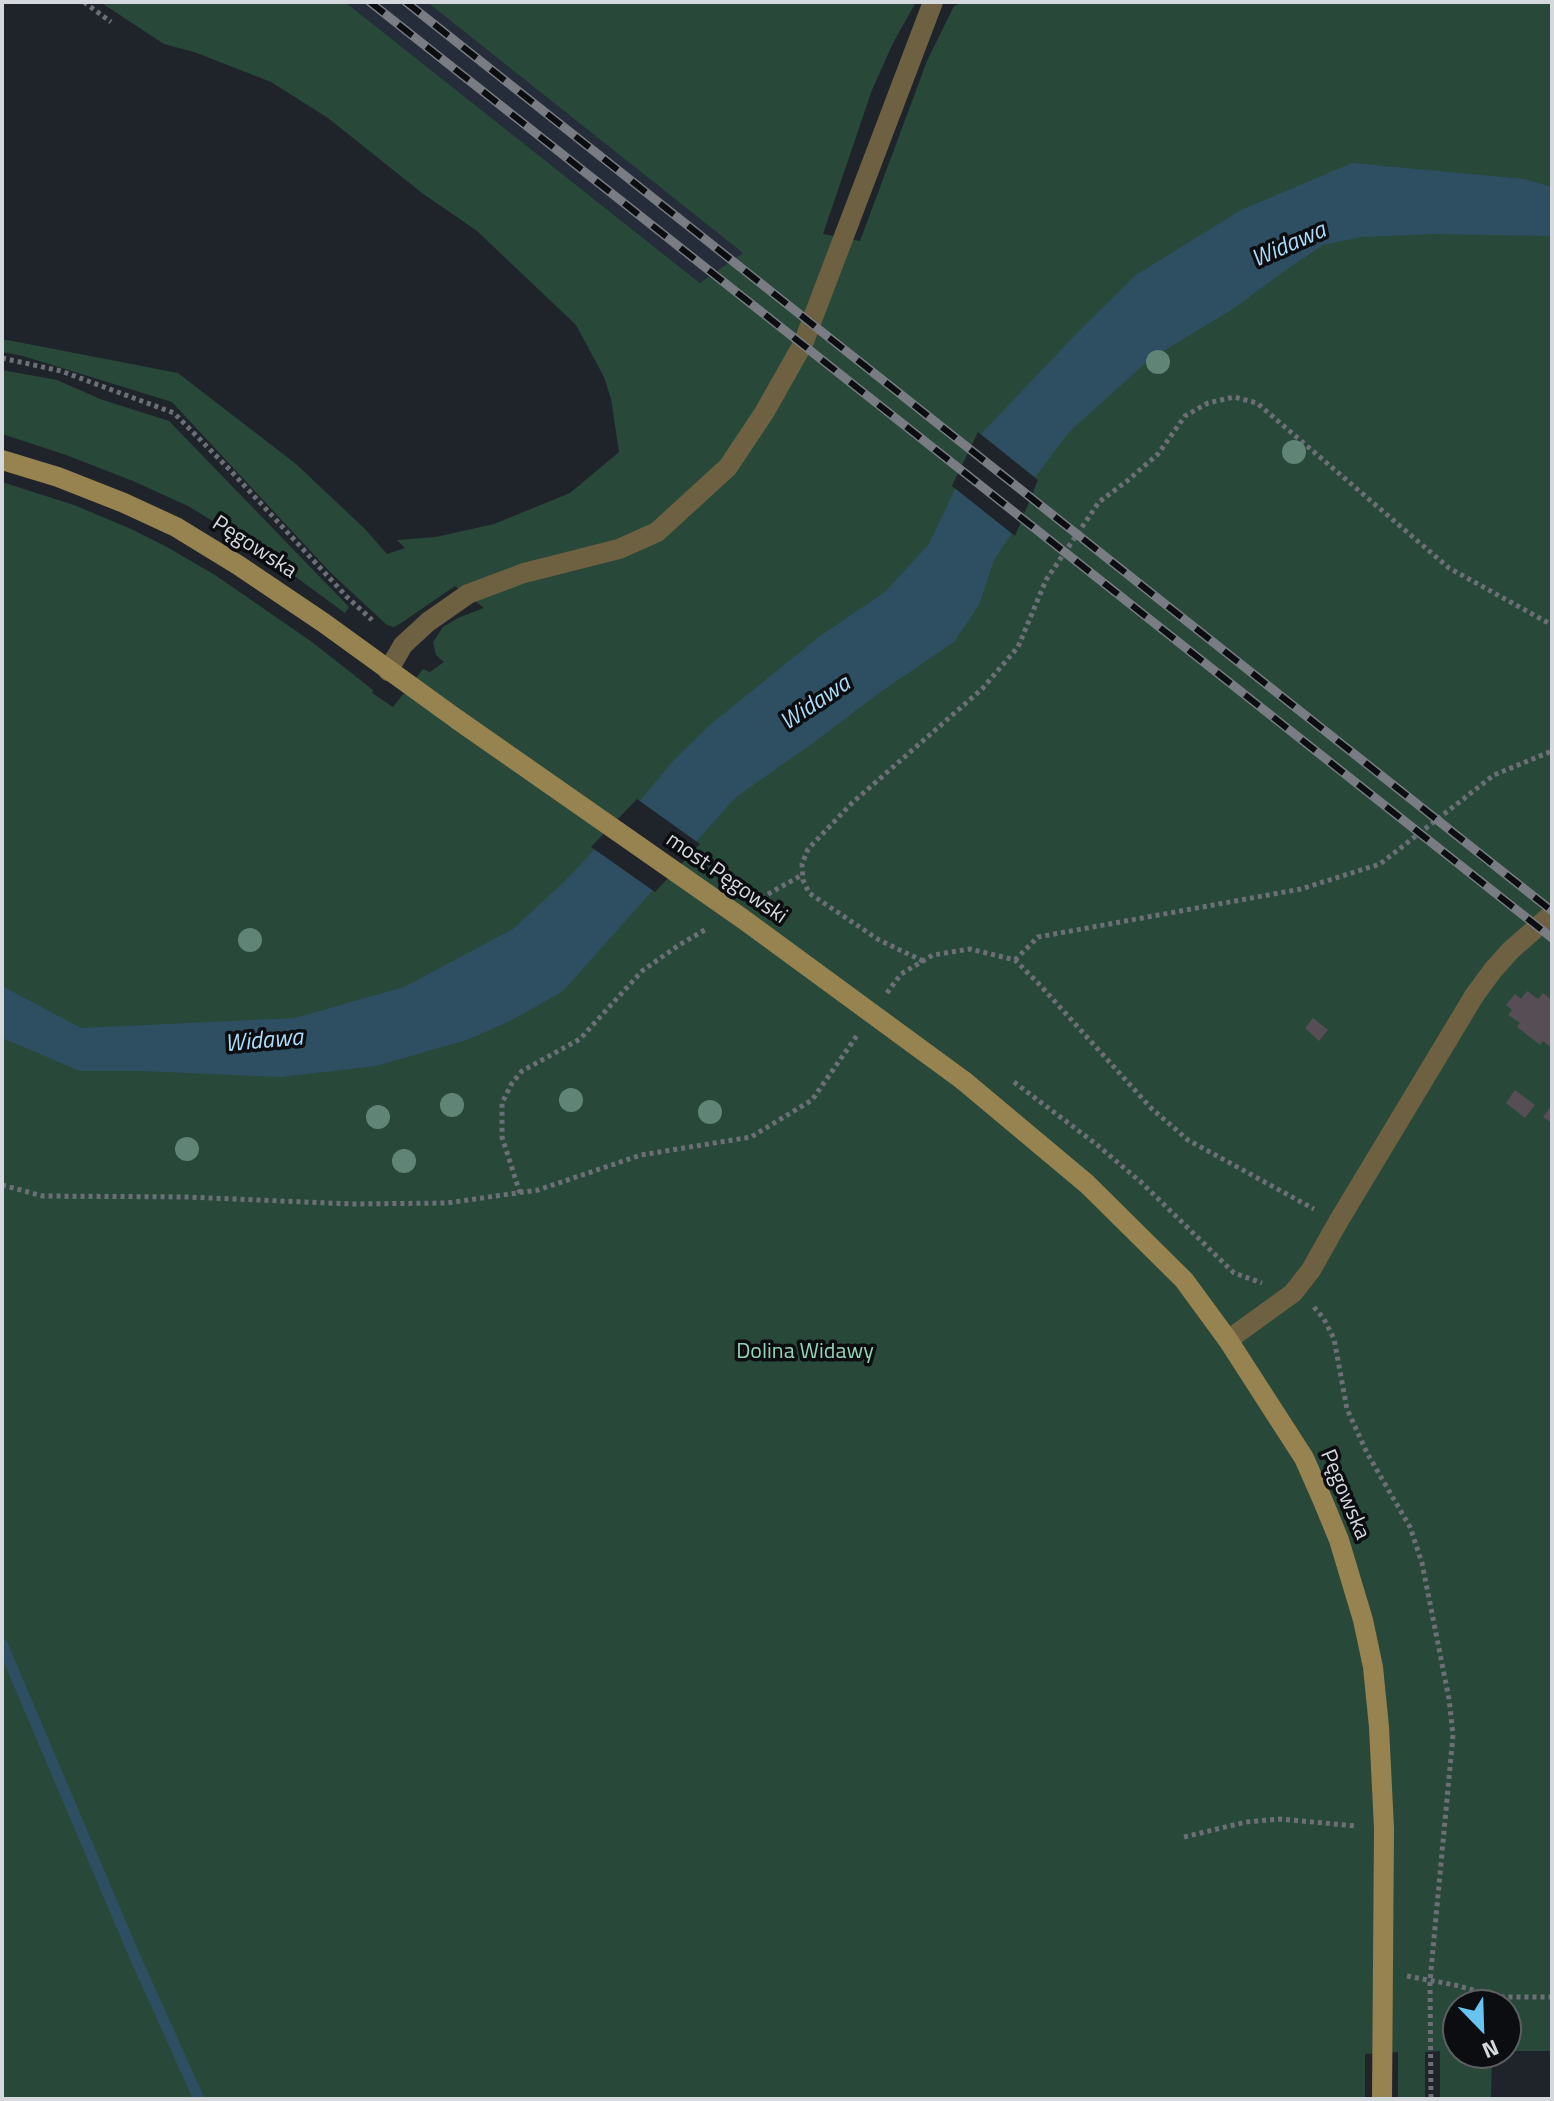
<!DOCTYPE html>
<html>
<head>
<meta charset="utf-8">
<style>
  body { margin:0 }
  #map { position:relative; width:1554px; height:2101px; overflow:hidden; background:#1f242b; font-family:"Titillium Web",sans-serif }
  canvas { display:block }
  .frame { position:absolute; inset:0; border:4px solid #d5d9dd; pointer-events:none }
  .north { position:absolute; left:1442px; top:1989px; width:80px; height:80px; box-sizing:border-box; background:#0b0d10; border:2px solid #5c5f62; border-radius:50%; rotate:157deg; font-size:22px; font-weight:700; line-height:32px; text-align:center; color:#d5d9dd }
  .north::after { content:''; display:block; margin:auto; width:28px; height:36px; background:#67c4f0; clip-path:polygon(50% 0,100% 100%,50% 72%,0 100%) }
</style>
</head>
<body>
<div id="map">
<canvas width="1554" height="2101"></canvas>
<div class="frame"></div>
<div class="north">N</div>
</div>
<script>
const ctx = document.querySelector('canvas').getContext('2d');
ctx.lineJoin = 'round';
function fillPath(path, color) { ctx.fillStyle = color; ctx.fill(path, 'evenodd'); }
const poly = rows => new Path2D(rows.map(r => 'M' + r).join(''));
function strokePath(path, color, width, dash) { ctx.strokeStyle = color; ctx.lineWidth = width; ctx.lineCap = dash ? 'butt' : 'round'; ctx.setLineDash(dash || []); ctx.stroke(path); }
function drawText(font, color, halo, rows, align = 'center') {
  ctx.font = font + ' "Titillium Web",sans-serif'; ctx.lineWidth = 7; ctx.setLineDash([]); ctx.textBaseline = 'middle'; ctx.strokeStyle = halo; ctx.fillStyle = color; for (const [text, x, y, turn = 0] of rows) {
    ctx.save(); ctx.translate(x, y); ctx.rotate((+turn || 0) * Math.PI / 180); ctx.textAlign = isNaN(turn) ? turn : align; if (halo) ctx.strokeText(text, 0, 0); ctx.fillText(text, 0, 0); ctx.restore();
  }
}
fillPath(poly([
  [345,2,427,2,803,300,775,342]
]), '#242d39');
fillPath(poly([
  [100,2,345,2,700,283,743,253,427,2,916,2,893,43,872,90,823,234,860,241,927,61,954,6,963,2,1552,2,1552,2051,1506,2051,1506,2005,1458,2005,1458,2053,1492,2053,1491,2099,1440,2099,1440,2051,1425,2052,1425,2099,1398,2099,1398,2052,1365,2054,1365,2099,2,2099,2,482,74,505,131,529,167,547,215,575,312,642,373,690,372,693,393,707,423,669,430,672,444,662,436,655,433,642,443,627,460,617,484,608,455,586,401,623,394,627,387,625,331,573,172,402,23,356,2,352,2,339,178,373,296,464,365,529,387,554,405,548,397,540,436,537,494,524,570,493,619,452,611,399,604,377,576,325,477,231,422,193,328,118,271,82,194,52,164,44],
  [2,370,57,380,100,399,169,421,349,607,345,613,252,545,188,506,133,481,66,455,2,434]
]), '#284839');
fillPath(poly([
  [1352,163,1524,179,1552,187,1552,236,1433,234,1362,237,1323,245,1283,272,1233,309,1150,359,1070,431,1035,477,1012,533,994,560,979,605,954,642,879,693,813,743,736,797,562,992,510,1021,467,1040,376,1066,280,1077,141,1071,80,1071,2,1038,2,986,81,1028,295,1018,404,987,513,929,566,880,640,801,673,761,711,724,820,636,885,592,929,544,981,434,1077,333,1136,275,1241,210]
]), '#2e4f61');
fillPath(poly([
  [978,432,1038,480,1015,536,952,486],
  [637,799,700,844,655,892,591,847]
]), '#1f242b');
strokePath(poly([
  [2,1644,135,1957,199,2099]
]), '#2e4f61', 11);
fillPath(poly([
  [1527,991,1538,999,1543,993,1552,1000,1552,1048,1543,1041,1540,1045,1517,1027,1520,1023,1508,1015,1512,1010,1506,1005,1515,994,1521,999],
  [1313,1018,1328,1030,1319,1041,1305,1028],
  [1515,1090,1535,1105,1525,1118,1506,1103],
  [1552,1105,1552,1123,1543,1117]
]), '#564e54');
strokePath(poly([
  [84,2,111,22],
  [2,358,61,371,174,413,230,470,347,597,372,620],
  [761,898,802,875],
  [1015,960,1038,937,1301,889,1380,864,1494,775,1552,751],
  [923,961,879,940,809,893,803,880,802,864,808,849,852,803,982,689,1018,647,1046,580,1099,502,1127,481,1158,454,1185,416,1208,403,1234,397,1257,403,1449,568,1552,625],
  [887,993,901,974,933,955,970,949,1015,960,1040,985,1151,1108,1188,1140,1314,1209],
  [1014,1082,1096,1144,1142,1183,1234,1273,1262,1283],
  [2,1185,43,1196,187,1197,352,1204,447,1203,538,1190,641,1155,751,1137,812,1100,858,1034],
  [520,1193,502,1137,502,1103,512,1083,522,1071,580,1039,642,971,679,945,708,928],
  [1314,1307,1324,1319,1334,1339,1347,1409,1367,1453,1410,1527,1422,1563,1449,1699,1453,1735,1430,1981,1431,2099],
  [1184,1837,1246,1822,1280,1819,1356,1826],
  [1407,1976,1455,1985,1497,1997,1552,1997]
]), '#6c7076', 5, [4, 4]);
strokePath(poly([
  [388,671,403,645,428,622,468,594,524,573,619,549,657,532,728,467,764,413,803,344,933,2],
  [1228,1340,1293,1293,1311,1270,1338,1222,1474,996,1493,970,1511,950,1552,914]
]), '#6d6142', 20);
strokePath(poly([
  [2,460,58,477,124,503,176,527,238,565,324,623,458,720],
  [964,1081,1087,1184,1184,1280,1228,1340,1304,1458,1323,1501,1339,1540,1363,1620,1373,1667,1379,1727,1384,1828,1382,2099]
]), '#978350', 20);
const rail = poly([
  [370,2,1552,938],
  [406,2,1552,911]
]);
strokePath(rail, '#797d83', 9);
strokePath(rail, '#0b0d10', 6, [18]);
strokePath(poly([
  [458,720,743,919,964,1081]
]), '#978350', 20);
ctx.fillStyle = '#608577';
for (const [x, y] of [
  [1158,362],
  [1294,452],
  [250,940],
  [571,1100],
  [452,1105],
  [710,1112],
  [378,1117],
  [187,1149],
  [404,1161]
]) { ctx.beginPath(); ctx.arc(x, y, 12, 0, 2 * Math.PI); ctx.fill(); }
drawText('22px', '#d5d9dd', '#0b0d10', [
  ["Pęgowska",254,548,33],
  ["most Pęgowski",726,879,35],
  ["Pęgowska",1344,1495,67]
]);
drawText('22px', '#95d5b5', '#0b0d10', [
  ["Dolina Widawy",805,1353]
]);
drawText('italic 24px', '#abdbf7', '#0b0d10', [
  ["Widawa",1289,246,-24],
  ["Widawa",816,704,-34],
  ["Widawa",264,1042,-5]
]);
</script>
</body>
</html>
